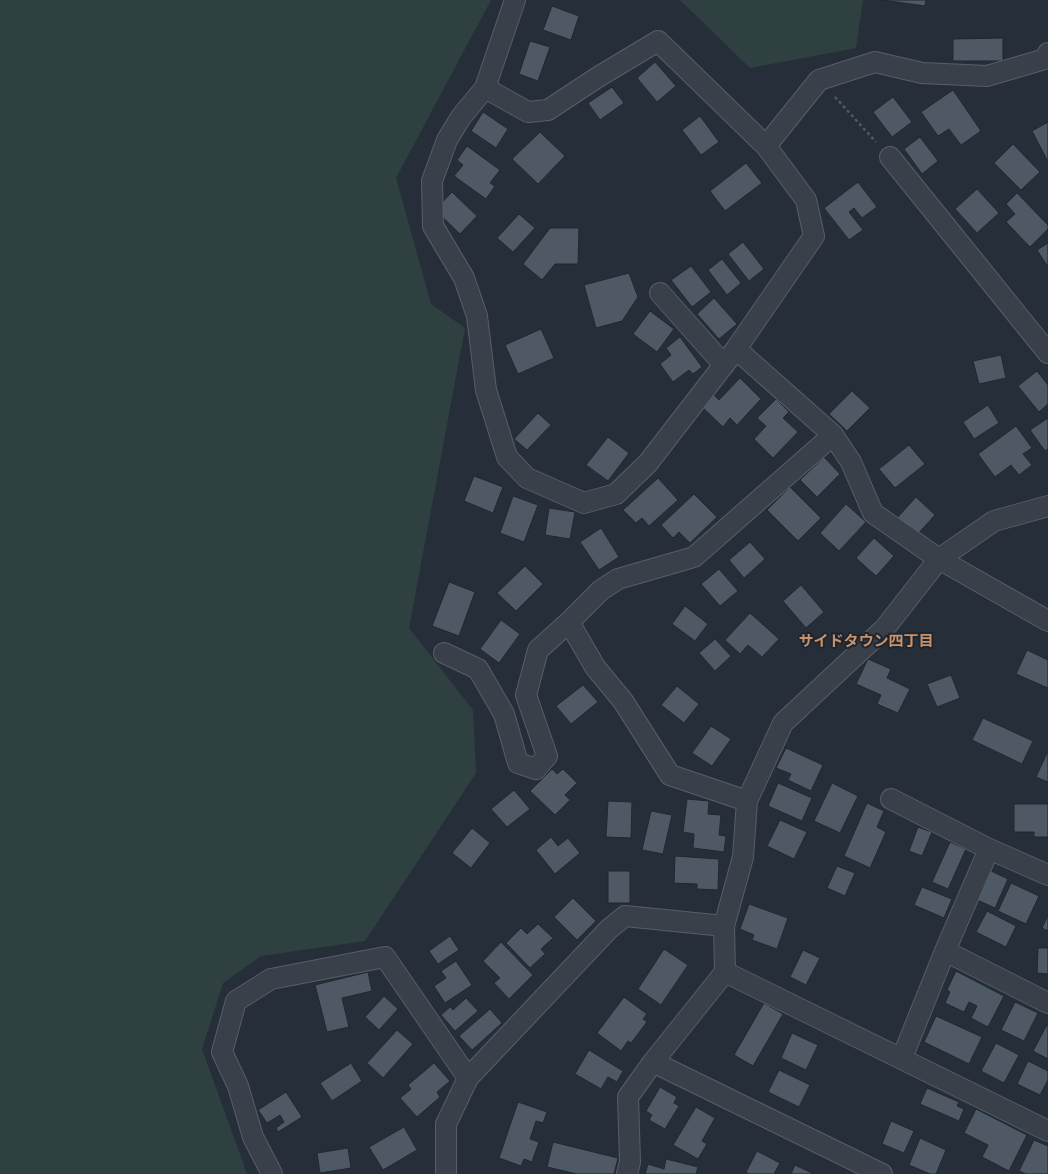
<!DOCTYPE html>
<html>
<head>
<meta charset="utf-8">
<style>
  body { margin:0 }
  canvas { display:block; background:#262f39 }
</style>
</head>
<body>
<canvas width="1048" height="1174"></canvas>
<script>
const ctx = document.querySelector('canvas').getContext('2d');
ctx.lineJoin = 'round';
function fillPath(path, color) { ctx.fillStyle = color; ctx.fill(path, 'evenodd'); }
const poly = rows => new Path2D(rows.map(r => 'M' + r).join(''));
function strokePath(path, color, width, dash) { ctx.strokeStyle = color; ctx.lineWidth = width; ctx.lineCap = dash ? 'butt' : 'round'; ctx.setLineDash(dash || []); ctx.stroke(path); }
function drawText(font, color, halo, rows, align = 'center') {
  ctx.font = font + ' Jost,"Noto Sans JP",sans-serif'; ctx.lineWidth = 4; ctx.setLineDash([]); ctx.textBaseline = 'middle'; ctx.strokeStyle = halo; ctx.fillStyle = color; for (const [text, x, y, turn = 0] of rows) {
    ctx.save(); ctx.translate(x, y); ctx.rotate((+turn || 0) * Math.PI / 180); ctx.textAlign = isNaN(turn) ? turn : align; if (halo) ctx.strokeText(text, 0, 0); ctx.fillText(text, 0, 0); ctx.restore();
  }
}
fillPath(poly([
  [0,0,491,0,396,178,431,304,465,328,409,628,473,710,476,773,365,941,261,956,223,983,202,1049,247,1174,0,1174],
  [680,0,863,0,856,48,750,68]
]), '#2e4040');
const building = poly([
  [882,0,926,0,925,6,882,0],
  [552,6,579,16,571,40,543,30,552,6],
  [1003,38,1003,61,953,61,953,39,1003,38],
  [530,41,550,47,538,81,519,74,530,41],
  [655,62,676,86,657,102,637,78,655,62],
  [612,87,624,103,600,120,588,103,612,87],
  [953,90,981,131,961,145,949,129,938,136,921,112,953,90],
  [893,97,912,122,892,137,873,112,893,97],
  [483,112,508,129,496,148,471,131,483,112],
  [700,116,719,142,701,155,682,130,700,116],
  [1048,122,1048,160,1047,160,1032,131,1048,122],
  [540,132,565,156,538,184,512,159,540,132],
  [920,137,938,161,922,174,904,149,920,137],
  [1013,144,1040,172,1021,190,994,163,1013,144],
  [467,146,500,170,490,183,495,186,486,199,454,176,463,165,457,160,467,146],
  [746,163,762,183,725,211,710,191,746,163],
  [858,182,877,207,862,218,854,208,849,212,863,230,849,240,824,208,858,182],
  [977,189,999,213,977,233,955,209,977,189],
  [452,192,477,216,460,234,435,210,452,192],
  [1017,193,1048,225,1048,229,1030,247,1006,222,1015,214,1006,204,1017,193],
  [519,214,535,228,513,252,497,238,519,214],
  [550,228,579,228,578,264,555,264,542,280,523,264,550,228],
  [743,242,764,269,749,281,728,254,743,242],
  [1048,243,1048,267,1037,250,1048,243],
  [722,259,741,283,727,295,708,270,722,259],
  [691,266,711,292,692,307,671,280,691,266],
  [629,273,638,297,622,321,596,328,584,285,629,273],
  [714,298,737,324,719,339,697,314,714,298],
  [650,311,674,329,657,352,633,334,650,311],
  [541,329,554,358,518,374,505,345,541,329],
  [680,337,702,367,693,374,689,370,673,382,660,364,671,355,666,348,680,337],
  [1001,355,1006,378,979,384,973,361,1001,355],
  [1037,371,1048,385,1048,404,1039,412,1018,386,1037,371],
  [740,378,761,399,737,425,730,418,723,427,702,407,714,395,719,400,740,378],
  [852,391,870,408,847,431,829,414,852,391],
  [776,399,789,412,783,418,798,432,773,458,754,439,766,426,757,418,776,399],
  [988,405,999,423,974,439,963,422,988,405],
  [538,413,551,425,527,450,514,439,538,413],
  [1048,418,1048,449,1045,451,1030,430,1048,418],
  [1016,426,1032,448,1023,454,1032,465,1019,475,1011,465,995,477,978,454,1016,426],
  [608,437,629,453,608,481,586,465,608,437],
  [909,445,925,464,895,488,879,469,909,445],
  [824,457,840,474,817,497,800,480,824,457],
  [474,476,503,487,493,513,464,501,474,476],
  [658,478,678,500,649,526,642,518,636,523,623,510,658,478],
  [790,487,821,518,798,541,767,510,790,487],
  [694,494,717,517,690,543,679,532,673,538,661,525,694,494],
  [513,496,538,505,524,542,500,533,513,496],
  [916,497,935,515,916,536,897,518,916,497],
  [846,504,866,522,839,551,820,533,846,504],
  [549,508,575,512,570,539,545,535,549,508],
  [601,528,619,557,599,570,580,542,601,528],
  [874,538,894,556,876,576,856,558,874,538],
  [750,542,765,559,744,578,729,560,750,542],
  [525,566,543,584,516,611,497,593,525,566],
  [719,569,738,591,720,606,701,584,719,569],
  [449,582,475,592,459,636,432,626,449,582],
  [801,585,824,612,806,628,783,601,801,585],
  [685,606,708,624,695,641,672,624,685,606],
  [750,613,779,639,762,657,748,645,740,654,725,640,750,613],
  [501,620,520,634,499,663,480,649,501,620],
  [715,639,731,656,715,671,699,653,715,639],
  [1027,650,1048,660,1048,688,1016,674,1027,650],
  [868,659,891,669,887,678,910,689,898,713,877,704,881,695,856,684,868,659],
  [951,675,960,698,937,707,927,684,951,675],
  [583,685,598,702,571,724,556,706,583,685],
  [677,686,699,704,684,723,661,705,677,686],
  [983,718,1033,741,1022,764,972,740,983,718],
  [711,726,731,739,712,766,692,753,711,726],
  [786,748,823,765,811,791,788,780,791,774,776,768,786,748],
  [1048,751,1048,782,1036,777,1048,751],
  [552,769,557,774,563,769,577,783,565,795,570,800,555,815,530,791,552,769],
  [778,783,812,798,802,821,768,806,778,783],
  [832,783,858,796,840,833,814,821,832,783],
  [514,790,530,809,507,827,491,809,514,790],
  [687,799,709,801,708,814,721,815,719,835,726,836,724,852,693,848,694,834,683,832,687,799],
  [608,801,632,802,631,838,606,837,608,801],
  [867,803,884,811,877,827,886,832,870,868,844,856,867,803],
  [1014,804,1048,804,1048,837,1034,837,1034,832,1014,832,1014,804],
  [651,811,672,815,663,854,642,850,651,811],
  [780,820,807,832,794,859,767,846,780,820],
  [918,827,932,832,922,856,909,851,918,827],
  [472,828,490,843,471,868,452,853,472,828],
  [551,837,558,846,568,838,580,853,555,874,536,850,551,837],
  [950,842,966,849,948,889,932,882,950,842],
  [675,856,719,859,718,890,697,889,697,884,674,883,675,856],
  [837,866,855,873,845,896,827,888,837,866],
  [989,870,1008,879,995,908,975,899,989,870],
  [608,871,630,871,630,903,608,903,608,871],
  [1011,883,1039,896,1026,924,998,911,1011,883],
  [922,887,952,899,944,918,914,905,922,887],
  [573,898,596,921,577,940,554,917,573,898],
  [749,904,788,918,777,949,752,940,754,935,740,929,749,904],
  [987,911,1016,926,1006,947,976,932,987,911],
  [1048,915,1048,931,1042,928,1048,915],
  [538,924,553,938,541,949,545,954,530,968,506,943,521,928,527,934,538,924],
  [450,936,459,950,438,964,429,951,450,936],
  [501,942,533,975,509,999,494,983,500,978,483,961,501,942],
  [1038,948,1048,948,1048,974,1037,973,1038,948],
  [664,949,688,965,661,1005,638,989,664,949],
  [803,950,820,958,806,985,790,977,803,950],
  [456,961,472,985,445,1003,434,986,446,978,441,971,456,961],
  [956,971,1004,996,988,1027,971,1018,977,1006,969,1002,964,1012,945,1003,950,992,947,990,956,971],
  [368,972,372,991,342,998,349,1027,327,1032,315,985,368,972],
  [384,996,398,1009,379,1030,365,1017,384,996],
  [624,997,647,1014,643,1019,647,1022,631,1043,628,1041,621,1051,597,1033,624,997],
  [466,998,478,1011,455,1031,441,1015,450,1007,453,1010,466,998],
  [1015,1002,1038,1013,1024,1041,1001,1030,1015,1002],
  [764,1003,783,1014,753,1066,734,1055,764,1003],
  [490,1009,502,1023,472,1050,459,1036,490,1009],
  [936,1016,982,1037,969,1064,924,1042,936,1016],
  [1048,1023,1048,1059,1033,1051,1048,1023],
  [397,1030,413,1044,383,1078,367,1063,397,1030],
  [792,1033,818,1045,806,1070,781,1058,792,1033],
  [996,1043,1019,1055,1004,1083,981,1071,996,1043],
  [589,1050,623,1071,617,1082,608,1077,601,1089,575,1074,589,1050],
  [1028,1061,1048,1071,1048,1080,1040,1095,1017,1084,1028,1061],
  [351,1063,362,1081,332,1101,320,1083,351,1063],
  [434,1063,450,1081,437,1092,440,1097,417,1117,400,1098,411,1089,408,1085,434,1063],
  [779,1070,810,1085,799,1107,768,1092,779,1070],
  [660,1087,677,1097,674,1103,679,1106,665,1129,649,1120,652,1115,646,1111,660,1087],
  [927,1088,959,1102,957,1106,964,1109,959,1121,920,1104,927,1088],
  [286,1092,302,1117,278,1132,276,1128,284,1122,280,1115,267,1123,258,1110,286,1092],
  [518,1102,547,1112,543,1123,536,1121,530,1139,539,1142,532,1162,524,1159,521,1166,499,1158,518,1102],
  [696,1107,715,1118,702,1141,707,1144,698,1159,673,1145,696,1107],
  [976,1109,1027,1135,1009,1171,982,1157,988,1145,964,1133,976,1109],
  [891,1121,914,1131,904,1153,882,1144,891,1121],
  [404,1127,417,1150,383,1170,369,1147,404,1127],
  [920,1138,946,1150,936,1174,930,1174,909,1165,920,1138],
  [1034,1140,1048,1146,1048,1174,1026,1174,1019,1171,1034,1140],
  [553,1142,618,1158,614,1174,577,1174,547,1167,553,1142],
  [348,1148,351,1168,320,1173,317,1153,348,1148],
  [757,1151,780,1163,774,1174,749,1174,746,1172,757,1151],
  [666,1159,698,1167,696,1174,645,1174,648,1164,664,1169,666,1159],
  [795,1165,812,1173,812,1174,791,1174,795,1165]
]);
fillPath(building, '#4e5965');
strokePath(building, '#202731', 1);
const street = poly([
  [658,41,766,146,806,200,814,236,736,349,648,463,616,494,584,503,527,478,507,457,486,390,477,316,464,278,433,226,432,181,447,140,461,117,485,88,528,112,548,110,598,77,658,41],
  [485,88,515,0],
  [766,146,819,80,875,62,922,73,987,76,1045,59,1048,53],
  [890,157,1048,353],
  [660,293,724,365],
  [736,349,833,435,851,462,873,513,939,559,1048,621],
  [444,653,478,669,504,714,518,763,536,769,547,756,526,695,538,650,569,622],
  [891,799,989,849],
  [747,801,670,775,623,701,595,667,569,622,601,590,618,579,694,557,833,435],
  [945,951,1048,1003],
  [725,972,1048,1131],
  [902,1058,945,951,989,849,1048,875],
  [272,1174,253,1137,238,1086,222,1052,236,1001,271,979,385,957,468,1078],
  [446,1174,446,1124,468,1078,609,929,625,916,724,926],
  [627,1174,630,1162,628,1097,653,1062],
  [882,1174,653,1062,725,972,724,926,743,857,747,801,783,723,885,628,939,559,994,521,1048,506]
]);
strokePath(street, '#575e68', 22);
strokePath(poly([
  [835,97,876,142]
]), '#4c5c5e', 2.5, [3, 3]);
strokePath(street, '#39404a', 20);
drawText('bold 15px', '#c8926d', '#1e252f', [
  ["サイドタウン四丁目",866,642]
]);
</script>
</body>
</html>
